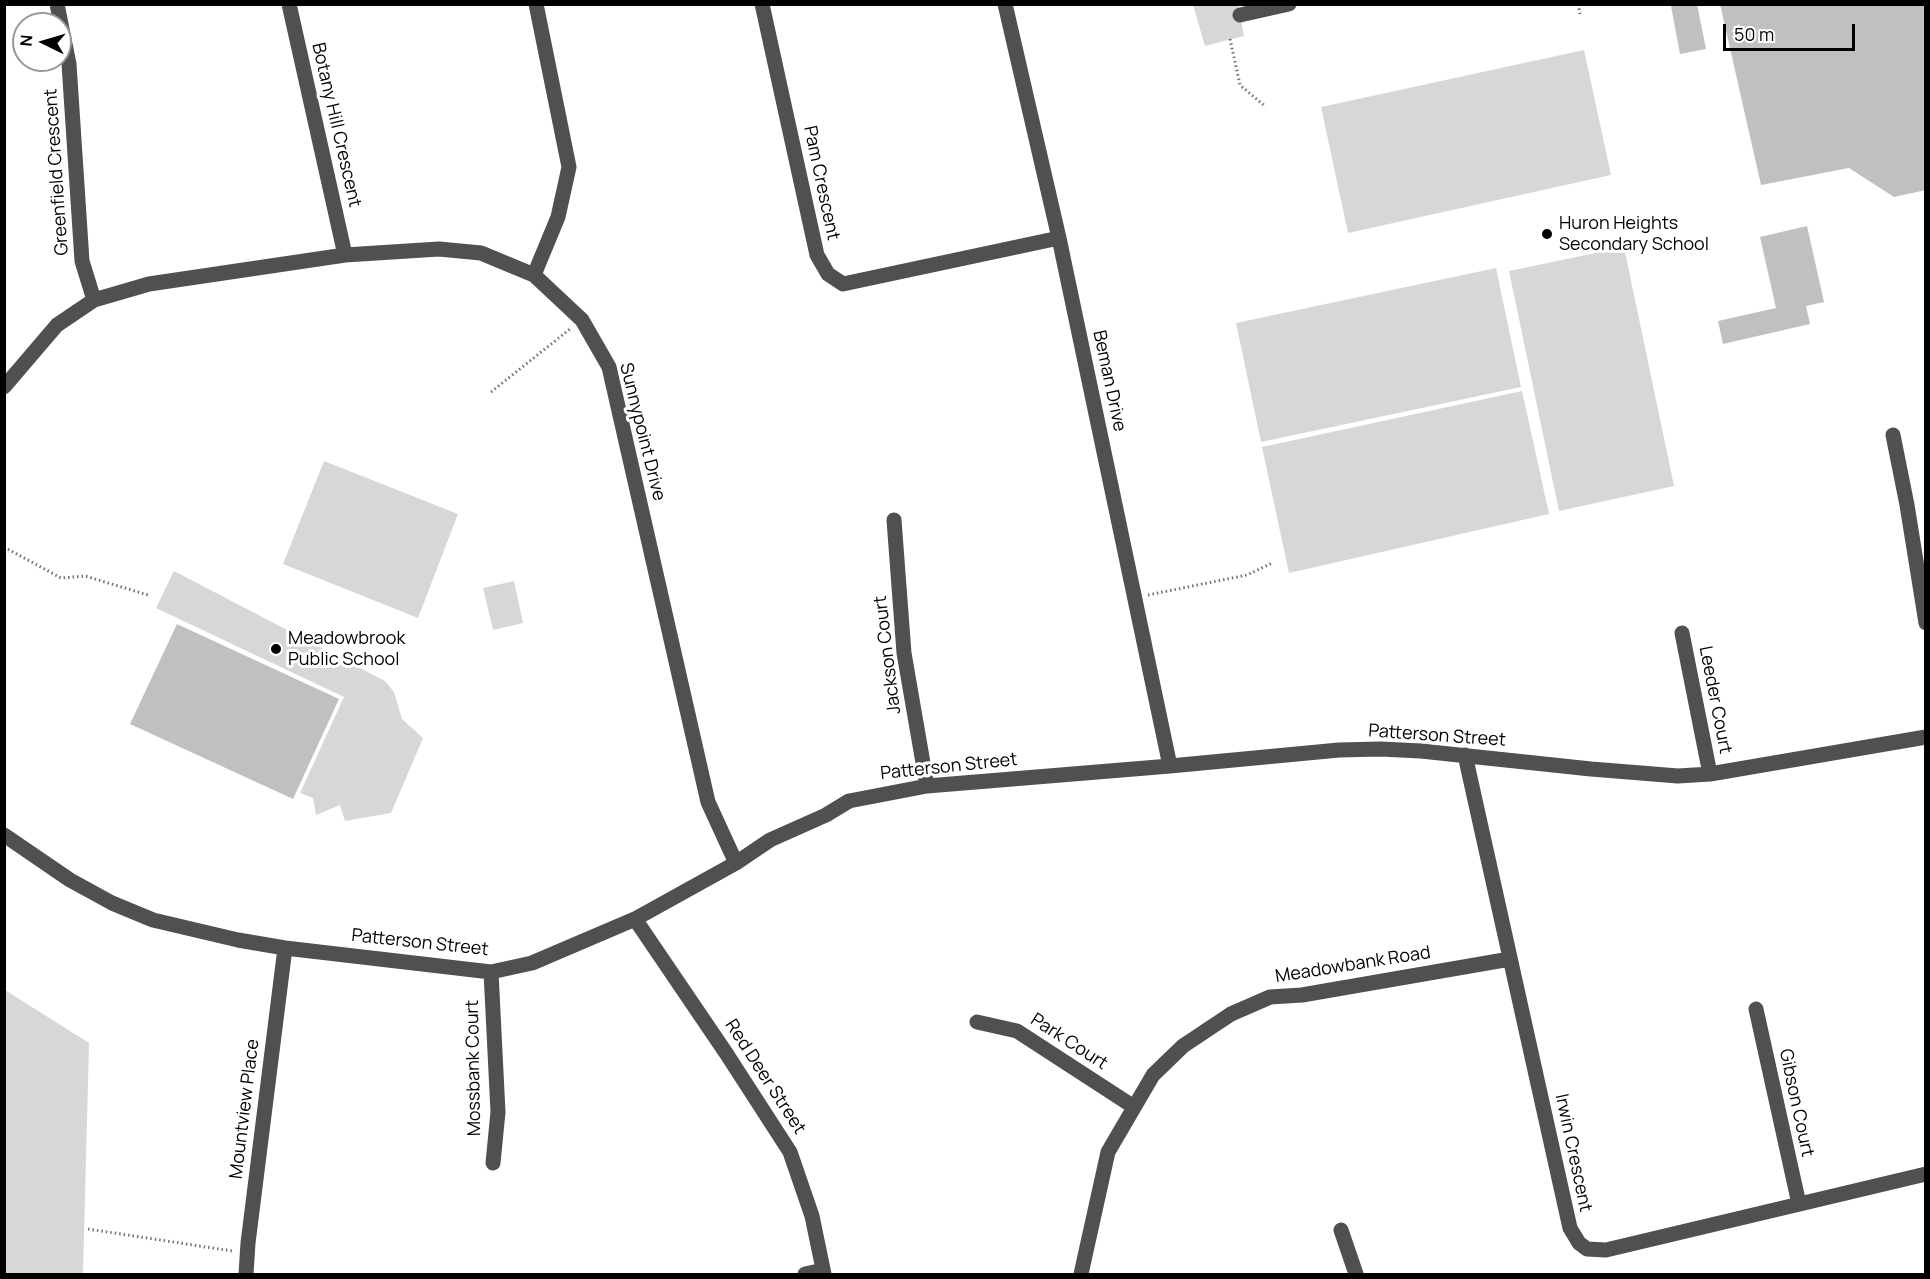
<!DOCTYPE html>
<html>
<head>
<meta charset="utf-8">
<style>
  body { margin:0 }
  #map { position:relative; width:1930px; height:1279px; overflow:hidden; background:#fff; font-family:Manrope,sans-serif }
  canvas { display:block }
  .frame { position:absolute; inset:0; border:6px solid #000; pointer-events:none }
  .north { position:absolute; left:12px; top:12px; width:60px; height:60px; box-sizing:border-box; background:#fff; border:2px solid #999; border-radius:50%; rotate:275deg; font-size:16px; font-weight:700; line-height:24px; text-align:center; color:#000 }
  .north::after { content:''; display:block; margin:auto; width:21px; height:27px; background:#000; clip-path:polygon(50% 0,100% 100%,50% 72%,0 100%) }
  .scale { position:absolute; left:1723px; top:24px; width:132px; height:27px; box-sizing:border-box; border:3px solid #000; border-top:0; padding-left:8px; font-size:18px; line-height:21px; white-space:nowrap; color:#000; -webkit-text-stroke:4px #fff; paint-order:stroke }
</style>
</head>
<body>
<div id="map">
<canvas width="1930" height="1279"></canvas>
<div class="frame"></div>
<div class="north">N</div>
<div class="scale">50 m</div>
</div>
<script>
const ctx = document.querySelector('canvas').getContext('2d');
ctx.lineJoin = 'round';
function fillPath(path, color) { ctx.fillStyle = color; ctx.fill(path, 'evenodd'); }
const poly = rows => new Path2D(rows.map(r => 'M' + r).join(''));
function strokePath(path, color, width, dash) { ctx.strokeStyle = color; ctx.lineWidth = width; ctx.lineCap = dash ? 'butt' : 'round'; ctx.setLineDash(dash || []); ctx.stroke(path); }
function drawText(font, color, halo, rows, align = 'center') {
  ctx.font = font + ' Manrope,sans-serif'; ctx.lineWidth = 6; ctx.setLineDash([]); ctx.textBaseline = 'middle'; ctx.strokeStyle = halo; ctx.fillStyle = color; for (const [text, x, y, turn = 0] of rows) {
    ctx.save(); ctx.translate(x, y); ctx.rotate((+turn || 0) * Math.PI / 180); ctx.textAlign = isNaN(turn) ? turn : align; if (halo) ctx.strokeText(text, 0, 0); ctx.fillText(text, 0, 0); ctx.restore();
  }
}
fillPath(poly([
  [1193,5,1238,5,1244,36,1205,46],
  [1584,50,1611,175,1348,233,1321,107],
  [1624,247,1674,486,1559,511,1509,271],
  [1496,268,1521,387,1261,442,1236,323],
  [1522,391,1549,514,1289,573,1262,447],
  [324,461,458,514,418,618,283,564],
  [174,571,385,681,394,692,402,719,423,738,391,813,345,821,340,805,316,815,313,798,300,793,344,697,156,608],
  [514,581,523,623,493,630,483,588],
  [5,990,89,1043,83,1274,5,1274]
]), '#d7d7d7');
fillPath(poly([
  [1679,4,1697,4,1706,49,1680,54,1671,6],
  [1720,4,1926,4,1926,190,1894,197,1849,168,1761,185],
  [1807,226,1824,302,1806,306,1810,324,1723,344,1718,321,1776,308,1760,237],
  [177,624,339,699,293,799,130,724]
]), '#c0c0c0');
strokePath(poly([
  [1578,4,1580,14],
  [1230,39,1240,85,1266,107],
  [491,392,570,329],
  [4,547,61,578,85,576,148,595],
  [1148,595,1247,575,1272,563],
  [88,1229,232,1251]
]), '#727272', 3, [1.5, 3]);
strokePath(poly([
  [57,4,69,64,82,261,94,300],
  [289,4,345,255],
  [762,4,817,255,828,274,843,284,1059,238],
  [1005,4,1059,238,1170,766],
  [1240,15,1289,4],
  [534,275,558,217,569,167,536,4],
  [4,387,57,325,94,300,149,284,345,255,439,249,481,253,534,275,582,320,609,367,708,802,736,863],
  [1893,435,1907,505,1926,623],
  [894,520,904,653,927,786],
  [1682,633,1710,774],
  [1465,755,1570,1228,1579,1243,1587,1249,1606,1250,1926,1174],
  [4,835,70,880,112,903,153,920,238,940,285,948,491,972,532,963,635,919,736,863,770,840,826,815,849,801,927,786,1170,766,1339,750,1381,749,1421,751,1591,769,1678,776,1710,774,1926,737],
  [635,919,726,1053,790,1152,812,1216,824,1274],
  [491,972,498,1112,493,1163],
  [1756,1009,1799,1204],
  [977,1022,1017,1031,1134,1107],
  [1341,1230,1356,1274],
  [246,1274,248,1243,285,948],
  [805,1274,823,1270],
  [1081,1274,1108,1152,1153,1075,1183,1046,1231,1014,1270,997,1302,995,1510,959]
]), '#505050', 15);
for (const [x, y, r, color] of [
  [1547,234,6,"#000"],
  [276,649,6,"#000"]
]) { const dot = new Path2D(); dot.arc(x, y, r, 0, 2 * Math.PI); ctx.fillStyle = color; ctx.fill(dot); strokePath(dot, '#fff', 2); }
drawText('18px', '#000', '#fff', [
  ["Botany Hill Crescent",336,125,77],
  ["Greenfield Crescent",57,172,-94],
  ["Pam Crescent",821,183,78],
  ["Beman Drive",1109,381,78],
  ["Sunnypoint Drive",642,432,76],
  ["Jackson Court",888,655,-97],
  ["Leeder Court",1715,700,79],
  ["Patterson Street",1437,736,4],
  ["Patterson Street",949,767,-6],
  ["Patterson Street",420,943,6],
  ["Meadowbank Road",1353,965,-9],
  ["Park Court",1069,1042,33],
  ["Mossbank Court",474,1068,-91],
  ["Red Deer Street",765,1077,57],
  ["Gibson Court",1796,1103,78],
  ["Mountview Place",245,1109,-83],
  ["Irwin Crescent",1573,1153,78]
]);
drawText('18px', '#000', '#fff', [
  ["Huron Heights",1559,224],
  ["Secondary School",1559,245],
  ["Meadowbrook",288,639],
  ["Public School",288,660]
], 'left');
</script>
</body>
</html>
